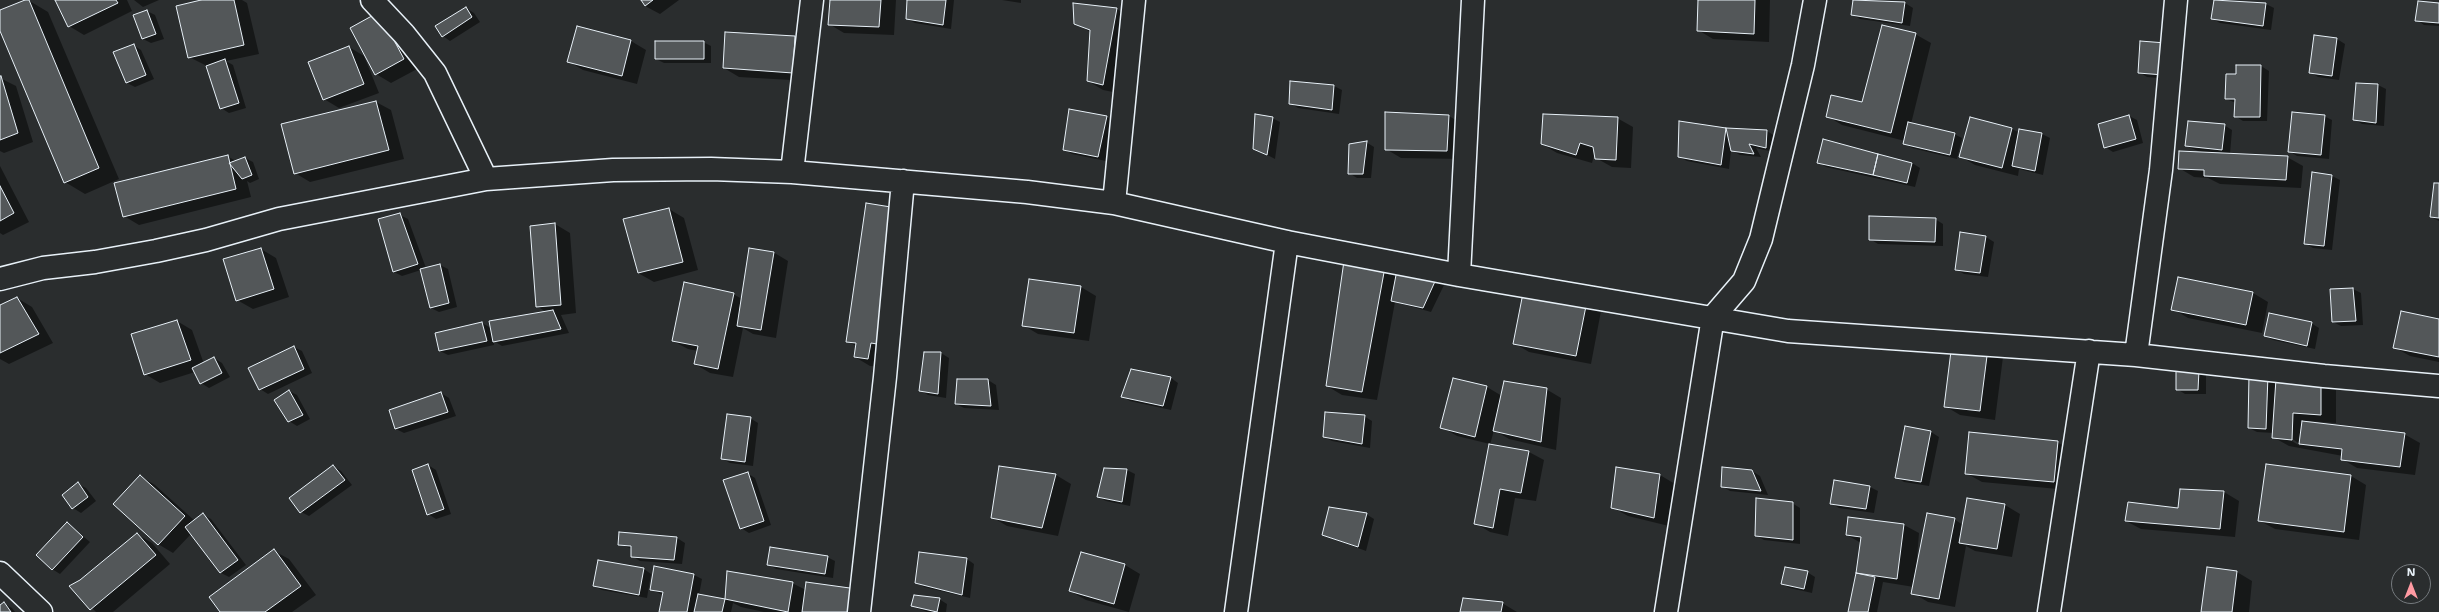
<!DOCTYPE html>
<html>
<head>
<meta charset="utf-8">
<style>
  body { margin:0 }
  #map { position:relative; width:2439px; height:612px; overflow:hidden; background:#2a2d2e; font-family:"Shantell Sans",sans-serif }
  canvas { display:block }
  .north { position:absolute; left:2391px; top:564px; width:40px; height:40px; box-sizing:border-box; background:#2a2d2e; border:1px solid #767b7f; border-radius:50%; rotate:0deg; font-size:11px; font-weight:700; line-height:16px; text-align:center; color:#e8f1f8 }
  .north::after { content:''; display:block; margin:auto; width:14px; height:18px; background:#ff9aa2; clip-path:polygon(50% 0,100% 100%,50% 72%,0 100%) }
</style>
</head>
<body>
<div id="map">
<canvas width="2439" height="612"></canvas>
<div class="north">N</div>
</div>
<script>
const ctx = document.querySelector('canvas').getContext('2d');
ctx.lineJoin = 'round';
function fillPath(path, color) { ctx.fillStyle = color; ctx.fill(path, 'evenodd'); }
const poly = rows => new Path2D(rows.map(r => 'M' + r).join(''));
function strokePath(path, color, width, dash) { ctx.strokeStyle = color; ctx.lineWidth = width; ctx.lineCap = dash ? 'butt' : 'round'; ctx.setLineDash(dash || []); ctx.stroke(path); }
fillPath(poly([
  [28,0,48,12,119,179,85,194,65,182,0,28,0,11],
  [56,0,127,0,132,11,84,35,69,26],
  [134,0,159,0,143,7],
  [206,0,242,0,247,3,259,54,226,61,233,65,246,108,229,113,221,108,207,66,189,57],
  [642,0,679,0,660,14,645,6],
  [831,0,896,0,894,35,844,33,829,24],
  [908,0,954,0,951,29,915,23,907,19],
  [1002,0,1021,0,1021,3],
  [1699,0,1770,0,1769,42,1713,39,1698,30],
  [1854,0,1905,3,1913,8,1910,26,1860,19,1852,14],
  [2215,0,2266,4,2274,8,2271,30,2220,23,2213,19],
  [1074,4,1117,9,1132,18,1118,93,1103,90,1088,81,1090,32,1075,23],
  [2439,4,2439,26,2424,25,2417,20],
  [466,8,474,13,480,22,450,41,443,36],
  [147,11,155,15,164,39,151,43,143,39,134,15],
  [379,13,419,68,391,83,376,74],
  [577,27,631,41,646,50,637,84,583,70,568,61],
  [1915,34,1931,43,1911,124,1954,134,1962,138,1957,159,1912,148,1904,143,1905,141,1842,125,1827,116,1863,103],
  [2315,36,2337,39,2345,44,2339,80,2318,77,2310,72],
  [795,37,810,45,808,81,739,77,724,68],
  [703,42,711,46,711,63,664,63,656,59],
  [133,45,141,50,154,79,135,87,127,83],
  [349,47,364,56,379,93,339,108,324,99],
  [2173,48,2171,79,2147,77,2139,72],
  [2261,66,2269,71,2267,121,2243,121,2235,116,2236,103,2226,99,2237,75],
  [0,78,16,86,33,142,4,153,0,151],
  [2378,85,2386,89,2384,126,2362,124,2354,119],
  [1334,86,1342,90,1339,114,1298,108,1290,103],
  [376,102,391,110,404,159,310,182,295,173],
  [1070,110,1107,117,1115,122,1106,161,1072,154,1064,149],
  [1386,113,1449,116,1464,125,1462,159,1401,158,1386,149],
  [2129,116,2137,120,2143,143,2113,152,2105,147],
  [2324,116,2332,120,2329,159,2297,156,2289,151],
  [1272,118,1280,122,1275,159,1254,148],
  [1617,118,1633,127,1631,168,1612,167,1596,158,1595,152,1592,163,1557,153,1542,144],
  [1971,118,2012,129,2020,133,2020,130,2042,134,2050,138,2043,175,2019,169,2018,176,1975,165,1960,156],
  [2224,125,2232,130,2230,154,2287,157,2303,166,2301,188,2220,184,2208,178,2194,177,2179,168,2203,153,2186,146],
  [1726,129,1767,131,1775,136,1774,152,1756,148,1761,157,1740,155,1731,150,1729,169,1687,161,1679,157],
  [1366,142,1374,147,1371,178,1357,178,1349,173],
  [227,156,236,161,245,158,253,162,259,179,250,183,247,181,251,197,139,225,124,216],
  [1818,162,1912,163,1920,168,1915,187,1826,167],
  [0,166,29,222,3,235,0,233],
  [2332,176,2340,180,2332,250,2313,248,2305,243],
  [2439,184,2439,221,2431,217],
  [669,209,684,218,698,270,654,282,638,273,624,220],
  [897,209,912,217,892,352,883,367,870,366,855,357,856,346,847,341],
  [400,215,408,219,426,268,440,265,448,269,457,307,439,312,431,308,421,270,402,276,394,272],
  [1935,219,1943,224,1943,246,1878,244,1870,239],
  [555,224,570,233,576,313,561,315,569,333,502,346,494,341,494,345,448,355,440,351,436,334,482,323,491,328,546,312,537,306],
  [1961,233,1986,237,1994,242,1988,277,1964,274,1956,269],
  [261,249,276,258,289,297,253,309,237,300],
  [773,252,788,261,776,338,753,334,743,328,733,377,710,373,695,364,698,351,688,349,673,341,733,294,742,299],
  [1385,268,1397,275,1445,283,1431,312,1395,302,1377,400,1342,395,1327,386],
  [2179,278,2253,293,2268,302,2262,333,2188,318,2173,309],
  [1030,280,1081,287,1096,296,1089,341,1038,334,1023,325],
  [2353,289,2361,293,2363,325,2341,326,2333,322],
  [17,298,32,307,53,343,9,364,0,359,0,306],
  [1586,302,1601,311,1591,364,1529,352,1514,343],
  [2439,320,2439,362,2410,356,2394,347],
  [177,321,192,330,204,364,214,358,222,363,230,377,209,388,201,383,195,372,160,383,145,374],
  [2311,323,2319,328,2315,349,2273,340,2265,336],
  [294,347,302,351,312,373,268,394,260,389],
  [1988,349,2003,357,1995,420,1960,415,1945,406],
  [925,353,941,353,949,358,946,398,928,395,920,390],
  [2198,371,2206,375,2206,394,2185,394,2177,389],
  [2250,376,2320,381,2336,390,2336,423,2308,421,2308,423,2404,434,2420,443,2415,475,2357,468,2342,459,2343,456,2289,446,2273,437,2274,433,2257,432,2249,428],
  [2288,436,2300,444,2300,446,2287,438],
  [1171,378,1178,383,1171,410,1130,401,1122,396],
  [1454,379,1487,387,1502,396,1546,389,1561,398,1556,450,1509,439,1494,430,1490,445,1529,452,1544,460,1536,501,1515,498,1508,536,1490,532,1475,523,1490,444,1457,436,1442,427],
  [988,380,996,385,999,410,964,408,956,404],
  [289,391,297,395,310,419,297,426,289,421],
  [441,393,449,398,456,416,404,433,396,429,390,410],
  [1364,416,1372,421,1370,448,1332,441,1324,437],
  [750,418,758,423,753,466,730,463,723,459],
  [1906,427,1931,432,1939,437,1929,486,1904,482,1896,477],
  [2057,442,2072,451,2069,490,1982,482,1966,473],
  [428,465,436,470,451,514,436,519,428,514],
  [2267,465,2351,476,2366,485,2359,540,2275,529,2260,521],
  [333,466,341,471,352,485,309,516,301,512],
  [1617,468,1660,475,1675,484,1669,526,1628,516,1612,507],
  [1127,470,1135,474,1130,506,1106,501,1098,497],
  [1752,471,1760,476,1768,495,1730,491,1722,486],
  [747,473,755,478,771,525,749,533,741,528],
  [1056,475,1071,484,1058,536,1007,526,992,517],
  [140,476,155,485,195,521,203,515,211,519,246,565,229,577,221,573,191,534,173,553,158,544],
  [78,484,86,488,96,501,81,513,73,508],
  [1870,487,1878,491,1874,513,1839,508,1831,503],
  [2224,492,2239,501,2235,537,2141,529,2126,521,2179,509],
  [1968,499,2005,505,2020,514,2012,557,1975,551,1966,546,1955,607,1928,602,1913,593,1914,587,1883,582,1877,612,1849,612,1861,543,1847,535,1849,518,1904,525,1919,533,1915,582,1954,519,1963,525],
  [1792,503,1800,508,1800,544,1764,540,1756,535],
  [1366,514,1374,519,1366,551,1323,535],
  [67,523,90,542,60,574,52,569],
  [137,534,152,543,170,564,113,612,96,612,71,586,81,581],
  [677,538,685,543,682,564,640,561,632,556,632,549,619,544],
  [274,551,289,559,316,595,292,612,222,612],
  [1081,553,1125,565,1140,574,1129,612,1086,600,1070,591],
  [827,557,835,561,833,578,776,569,768,564],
  [967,559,974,564,970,598,924,587,916,582],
  [644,569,651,574,647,598,602,590,594,586],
  [2208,569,2237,572,2252,581,2249,612,2202,612],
  [728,572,792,583,806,590,857,590,872,599,870,612,764,612,741,607,733,603,731,612,660,612,664,595,651,590,694,575,702,579,699,595,726,600],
  [1807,572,1815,577,1812,593,1790,588,1782,584],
  [939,599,947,604,946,612,927,612,912,606],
  [1502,603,1517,612,1461,612],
  [4,604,12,608,15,612,0,612,0,606]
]), '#0007');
const building = poly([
  [25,0,29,0,99,168,64,183,0,31,0,10,25,0],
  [55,0,116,0,118,3,68,27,55,0],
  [201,0,234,0,244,45,188,58,176,6,201,0],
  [641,0,653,0,645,6,641,0],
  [830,0,881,0,879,27,828,25,830,0],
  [907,0,946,0,943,25,906,19,907,0],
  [1698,0,1755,0,1754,34,1697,31,1698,0],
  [1853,0,1905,2,1902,23,1851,15,1853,0],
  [2214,0,2266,3,2263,26,2211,19,2214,0],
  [2418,1,2439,3,2439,23,2415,21,2418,1],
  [1073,3,1117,8,1103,85,1087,81,1090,30,1074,24,1073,3],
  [466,7,472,17,442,37,435,26,466,7],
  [147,10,156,34,142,39,133,15,147,10],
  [379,12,404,59,375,75,350,28,379,12],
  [1882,25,1916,33,1891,133,1826,117,1831,95,1862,102,1882,25],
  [577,26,631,40,622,76,567,62,577,26],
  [725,32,795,36,793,73,723,68,725,32],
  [2314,35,2337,38,2332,76,2309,73,2314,35],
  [655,41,704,41,704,59,655,59,655,41],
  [2140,41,2166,43,2164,75,2138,73,2140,41],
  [134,44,146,75,126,83,113,52,134,44],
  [349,46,364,84,323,100,308,62,349,46],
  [225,59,239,103,220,109,206,66,225,59],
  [2236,65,2261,65,2260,117,2234,117,2235,99,2225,99,2226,74,2236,74,2236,65],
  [1,76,18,133,0,140,0,76,1,76],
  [1290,81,1334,85,1332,110,1289,104,1290,81],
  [2356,83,2378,84,2376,123,2353,120,2356,83],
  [376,101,389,150,294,174,281,124,376,101],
  [1069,109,1107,116,1098,157,1063,150,1069,109],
  [1385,112,1449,115,1447,151,1385,150,1385,112],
  [2292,112,2325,115,2321,155,2288,152,2292,112],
  [1255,114,1273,117,1267,155,1253,149,1255,114],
  [1543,114,1618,117,1616,160,1595,159,1593,147,1580,143,1576,155,1541,144,1543,114],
  [2129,115,2136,139,2104,148,2098,124,2129,115],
  [1970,117,2012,128,2002,168,1959,157,1970,117],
  [1679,121,1726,128,1721,165,1678,157,1679,121],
  [2188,121,2225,124,2222,150,2185,146,2188,121],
  [1908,122,1955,133,1950,155,1903,144,1908,122],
  [1726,128,1767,130,1766,148,1749,144,1754,154,1731,151,1726,128],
  [2019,129,2042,133,2035,171,2012,166,2019,129],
  [1823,139,1878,154,1873,175,1817,163,1823,139],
  [1367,141,1363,174,1348,174,1349,144,1367,141],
  [2179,151,2288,156,2286,180,2204,176,2204,170,2178,169,2179,151],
  [1878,154,1912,163,1907,183,1873,175,1878,154],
  [228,155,236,189,123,217,114,183,228,155],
  [245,157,252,175,242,179,229,163,245,157],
  [2312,172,2332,175,2324,246,2304,244,2312,172],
  [2434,183,2439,183,2439,218,2430,217,2434,183],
  [0,186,14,213,0,221,0,186],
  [866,203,897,208,877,344,871,343,868,359,854,357,856,343,846,342,866,203],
  [669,208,683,262,638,273,623,219,669,208],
  [400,213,418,264,393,272,378,219,400,213],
  [1869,216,1936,218,1935,242,1869,240,1869,216],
  [555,223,561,305,536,307,530,226,555,223],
  [1960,232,1986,236,1980,273,1955,270,1960,232],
  [261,248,274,289,236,301,223,259,261,248],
  [749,248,774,252,761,330,737,326,749,248],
  [1344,261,1385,267,1362,392,1326,386,1344,261],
  [440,264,449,303,430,308,420,269,440,264],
  [1397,270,1437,277,1423,308,1391,301,1397,270],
  [2178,277,2253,292,2246,325,2171,310,2178,277],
  [1029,279,1081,286,1074,333,1022,326,1029,279],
  [684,282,734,293,718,369,694,364,698,346,672,341,684,282],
  [1524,288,1587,301,1576,356,1513,344,1524,288],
  [2353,288,2356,321,2332,322,2330,289,2353,288],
  [17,297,39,334,0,353,0,305,17,297],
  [553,310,561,329,493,342,489,321,553,310],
  [2401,311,2439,319,2439,357,2393,348,2401,311],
  [2269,313,2312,322,2307,346,2264,336,2269,313],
  [177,320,191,360,144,375,131,334,177,320],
  [482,322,487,341,439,351,435,333,482,322],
  [1952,343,1988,348,1980,411,1944,407,1952,343],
  [294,346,304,369,259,390,248,368,294,346],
  [924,352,941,352,938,394,919,391,924,352],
  [214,357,222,373,200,384,192,368,214,357],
  [1131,369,1171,377,1163,406,1121,397,1131,369],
  [2176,369,2199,370,2198,390,2176,390,2176,369],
  [2249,375,2268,375,2266,429,2248,428,2249,375],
  [1453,378,1487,386,1475,437,1440,428,1453,378],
  [957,379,988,379,991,406,955,404,957,379],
  [2276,379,2321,380,2321,415,2293,413,2292,440,2272,438,2276,379],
  [1504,381,1547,388,1541,442,1493,431,1504,381],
  [289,390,303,415,288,422,274,400,289,390],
  [441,392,448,412,395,429,389,410,441,392],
  [1325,412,1365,415,1362,444,1323,437,1325,412],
  [727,414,751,417,745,462,721,459,727,414],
  [2302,421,2405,433,2400,467,2341,460,2342,449,2299,444,2302,421],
  [1905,426,1931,431,1921,482,1895,478,1905,426],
  [1969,432,2058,441,2054,482,1965,474,1969,432],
  [1489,444,1529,451,1521,493,1500,489,1493,528,1474,524,1489,444],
  [428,464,444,509,427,515,412,470,428,464],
  [2266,464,2351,475,2344,532,2258,521,2266,464],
  [333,465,345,480,300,513,289,498,333,465],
  [999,466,1056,474,1042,528,991,518,999,466],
  [1616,467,1660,474,1654,518,1611,508,1616,467],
  [1722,467,1752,470,1761,491,1721,487,1722,467],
  [1104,468,1127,469,1122,502,1097,497,1104,468],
  [748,472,764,521,740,529,723,480,748,472],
  [140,475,185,516,158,545,113,504,140,475],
  [1834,480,1870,486,1866,509,1830,504,1834,480],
  [78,482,88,497,72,509,62,495,78,482],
  [2180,489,2224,491,2220,529,2125,521,2128,502,2178,508,2180,489],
  [1756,498,1793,502,1793,540,1755,536,1756,498],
  [1967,498,2005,504,1997,549,1959,543,1967,498],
  [1329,507,1367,513,1358,547,1322,535,1329,507],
  [203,513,238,560,220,573,185,527,203,513],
  [1927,513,1955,518,1939,599,1911,594,1927,513],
  [1848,517,1904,524,1897,579,1856,573,1861,537,1846,535,1848,517],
  [67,522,83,537,52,570,36,555,67,522],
  [619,532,677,537,674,560,631,557,631,546,618,545,619,532],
  [137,533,156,555,90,610,69,586,80,580,137,533],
  [770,547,828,556,825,574,767,565,770,547],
  [274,549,301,586,265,612,220,612,209,597,274,549],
  [919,552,967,558,962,595,915,583,919,552],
  [1081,552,1125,564,1114,604,1069,591,1081,552],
  [598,560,644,568,639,595,593,586,598,560],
  [654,566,694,574,687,612,659,612,663,592,650,590,654,566],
  [1785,567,1808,571,1804,589,1781,584,1785,567],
  [2207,567,2237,571,2232,612,2201,612,2207,567],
  [727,571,793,582,788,612,725,599,727,571],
  [1856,573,1875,577,1868,612,1848,612,1856,573],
  [806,582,857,589,854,612,802,612,806,582],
  [698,594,725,599,722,612,694,612,698,594],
  [914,595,940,598,937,612,911,606,914,595],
  [1463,598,1503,602,1501,612,1460,612,1463,598],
  [4,602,11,612,0,612,0,605,4,602]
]);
fillPath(building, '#535759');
strokePath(building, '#e8f1f8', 1);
const street = poly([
  [372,0,404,34,435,73,486,179],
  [792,172,812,0],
  [1114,203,1134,0],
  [1459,275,1473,0],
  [0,279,43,268,95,262,156,251,206,240,279,219,486,179,613,170,711,169,792,172,1027,192,1114,203,1287,242,1459,275,1788,331,2136,355,2324,376,2439,386],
  [2136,355,2161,170,2176,0],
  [0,573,41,612],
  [859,612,885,377,903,181],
  [1236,612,1287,242],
  [1666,612,1713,317,1744,281,1761,239,1803,65,1815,0],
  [2049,612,2089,351]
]);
strokePath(street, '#e8f1f8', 25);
strokePath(street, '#2a2d2e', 22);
</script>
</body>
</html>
